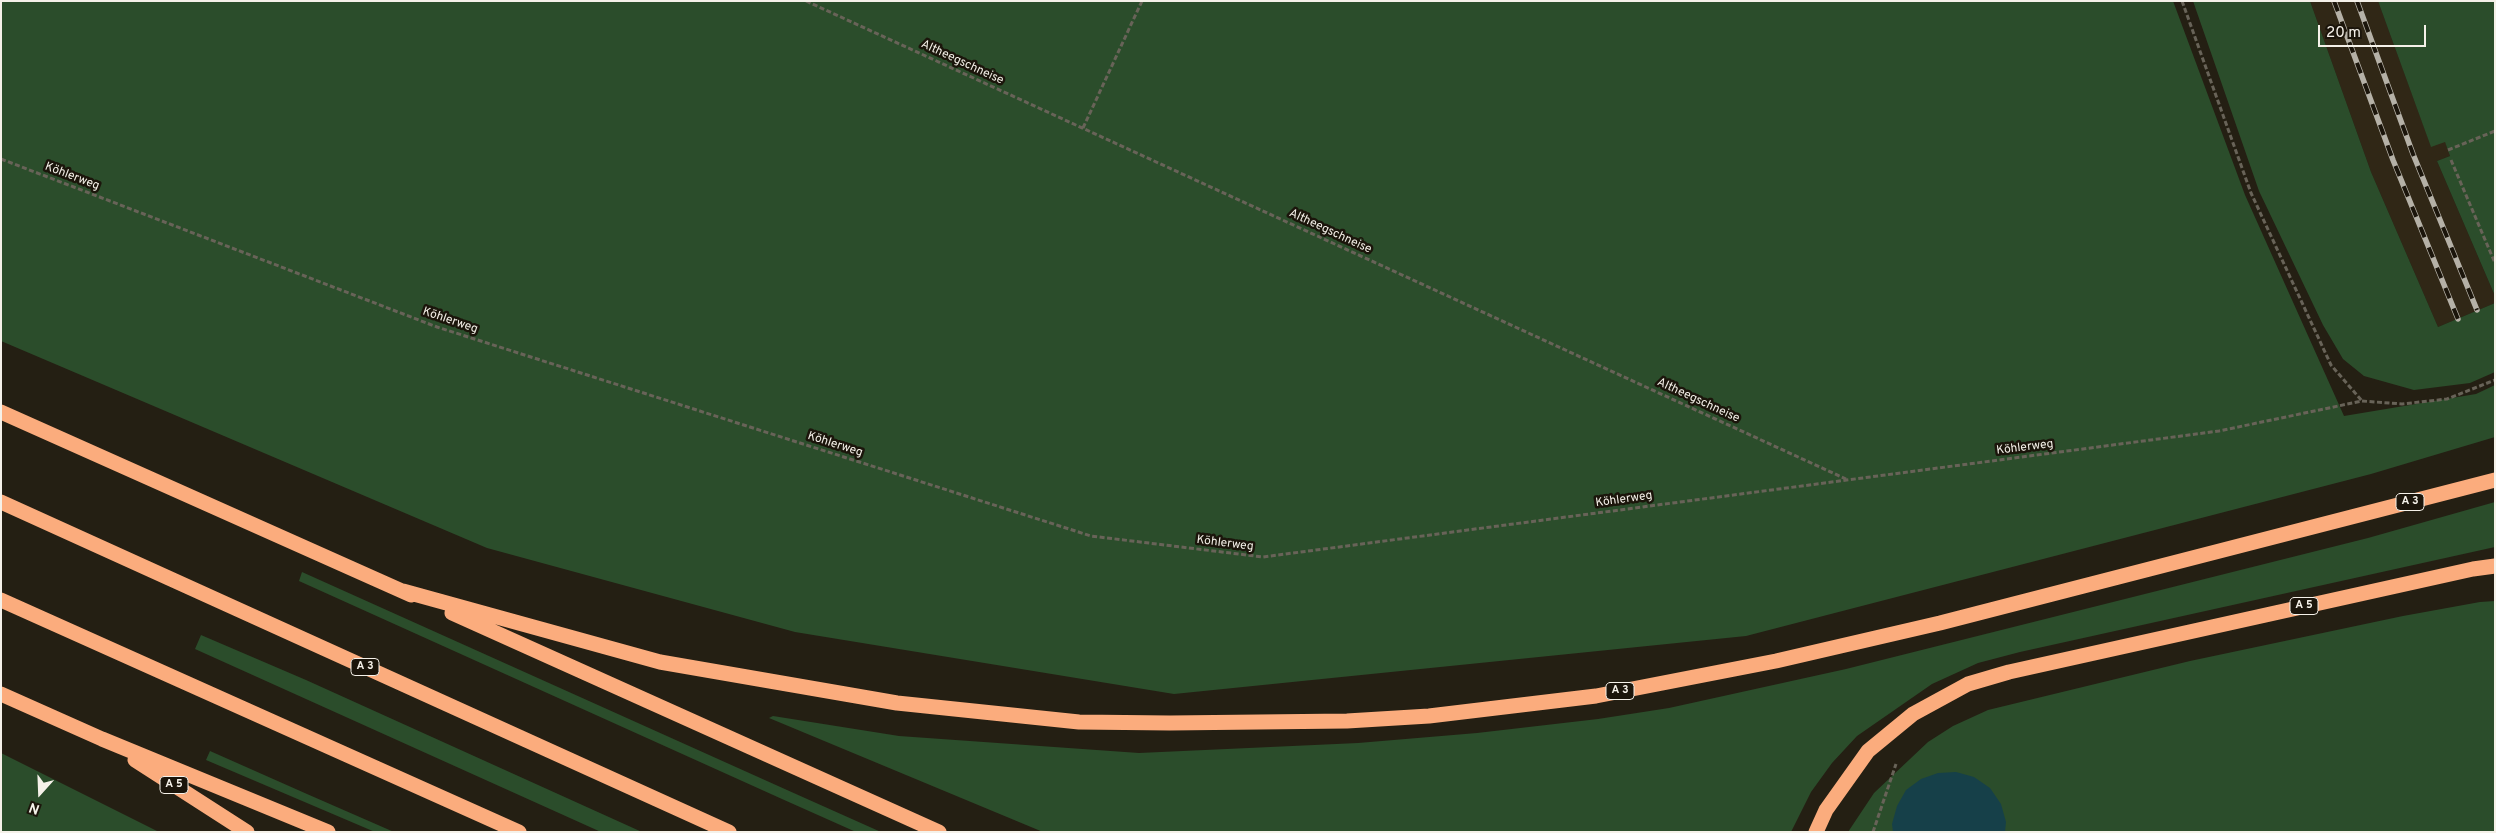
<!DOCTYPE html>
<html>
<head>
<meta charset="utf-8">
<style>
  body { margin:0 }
  #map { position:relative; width:2496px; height:833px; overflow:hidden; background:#241f13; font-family:Overpass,sans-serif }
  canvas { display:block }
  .frame { position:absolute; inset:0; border:2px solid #f5f1e9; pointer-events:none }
  .north { position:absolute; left:15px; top:768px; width:50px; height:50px; -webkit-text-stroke:4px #1b150b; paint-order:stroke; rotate:200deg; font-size:14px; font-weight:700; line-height:20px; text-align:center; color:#f5f1e9 }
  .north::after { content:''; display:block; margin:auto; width:18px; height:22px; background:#f5f1e9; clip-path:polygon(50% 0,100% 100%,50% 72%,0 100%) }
  .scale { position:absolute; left:2318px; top:25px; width:108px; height:22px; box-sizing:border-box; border:2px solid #f5f1e9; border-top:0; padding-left:6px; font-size:15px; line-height:18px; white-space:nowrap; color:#f5f1e9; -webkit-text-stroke:4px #1b150b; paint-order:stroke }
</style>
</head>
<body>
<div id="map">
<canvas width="2496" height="833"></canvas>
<div class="frame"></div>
<div class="north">N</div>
<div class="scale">20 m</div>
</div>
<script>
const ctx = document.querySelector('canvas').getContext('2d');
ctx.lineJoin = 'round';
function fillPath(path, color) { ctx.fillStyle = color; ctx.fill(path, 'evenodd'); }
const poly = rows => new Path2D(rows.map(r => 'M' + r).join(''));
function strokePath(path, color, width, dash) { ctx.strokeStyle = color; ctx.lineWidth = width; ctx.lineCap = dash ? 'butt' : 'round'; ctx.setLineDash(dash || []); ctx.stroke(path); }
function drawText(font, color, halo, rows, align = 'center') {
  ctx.font = font + ' Overpass,sans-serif'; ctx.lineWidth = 5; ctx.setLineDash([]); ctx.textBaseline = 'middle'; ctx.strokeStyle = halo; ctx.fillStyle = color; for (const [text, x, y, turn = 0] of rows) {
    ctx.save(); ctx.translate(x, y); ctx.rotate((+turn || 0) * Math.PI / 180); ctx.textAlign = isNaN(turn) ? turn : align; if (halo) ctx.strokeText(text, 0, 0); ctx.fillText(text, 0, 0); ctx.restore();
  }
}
fillPath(poly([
  [2310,1,2378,1,2431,146,2445,141,2450,156,2437,161,2495,296,2495,303,2438,327,2371,172]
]), '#302716');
fillPath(poly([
  [1,1,2173,1,2245,195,2344,416,2476,394,2495,385,2495,437,2371,474,1746,636,1174,694,795,632,487,548,1,341],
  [2193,1,2310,1,2371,172,2438,327,2495,303,2495,372,2470,383,2414,390,2364,376,2343,359,2323,325,2259,191],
  [2378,1,2495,1,2495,296,2437,161,2450,156,2445,142,2431,147],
  [2495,502,2495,547,2020,652,1978,663,1932,684,1857,736,1832,763,1811,792,1791,832,1043,832,769,718,773,716,899,736,1139,753,1358,743,1477,733,1598,719,1669,708,1846,669,2368,538],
  [302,572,787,790,881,832,856,832,782,799,299,581],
  [2495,601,2495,832,1848,832,1874,793,1928,742,1953,726,1988,710,2190,661,2403,616,2480,602],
  [201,635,306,680,642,832,601,832,195,649],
  [210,751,307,794,394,832,375,832,206,760],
  [1,753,159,832,1,832]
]), '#2b4d2b');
fillPath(poly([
  [1956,772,1974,777,1990,788,2001,804,2006,822,2005,832,1893,832,1892,824,1897,806,1906,790,1921,779,1938,773]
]), '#164049');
strokePath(poly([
  [806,1,1846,479],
  [2182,1,2251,193,2331,365,2362,401],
  [1083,128,1142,1],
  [2448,150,2495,131],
  [1,159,437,327,1091,536,1263,557,2219,431,2362,401,2402,404,2447,399,2495,380],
  [2451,160,2495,263],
  [1873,832,1896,764]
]), '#686358', 3, [5, 2.5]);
strokePath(poly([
  [1,412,411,595],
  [1,502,729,832],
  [403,591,660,662,897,703,1079,722,1170,723,1347,721,1429,716,1596,696,1776,661,1940,623,2495,480],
  [1,600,519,832],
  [452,613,939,832],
  [1,694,102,739,328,832],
  [135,760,247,832],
  [1816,832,1826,810,1868,751,1913,714,1968,684,2009,672,2473,569,2495,566]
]), '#fbac7d', 15);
const rail = poly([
  [2334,1,2393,160,2458,319],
  [2357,1,2413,154,2477,310]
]);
strokePath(rail, '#b5b1a7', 5.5);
strokePath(rail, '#1b150b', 4, [11]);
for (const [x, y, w] of [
  [2410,502,28],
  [2304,606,28],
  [365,667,28],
  [1620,691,28],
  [174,785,28]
]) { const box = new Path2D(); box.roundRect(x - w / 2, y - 8.5, w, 17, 4); ctx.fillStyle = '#1b150b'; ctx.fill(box); strokePath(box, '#f5f1e9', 1); }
drawText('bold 11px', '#f5f1e9', null, [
  ["A 3",2410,502],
  ["A 5",2304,606],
  ["A 3",365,667],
  ["A 3",1620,691],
  ["A 5",174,785]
]);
drawText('12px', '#f5f1e9', '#1b150b', [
  ["Altheegschneise",962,63,25],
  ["Köhlerweg",72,177,21],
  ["Altheegschneise",1330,232,25],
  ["Köhlerweg",450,321,19],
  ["Altheegschneise",1698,401,25],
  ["Köhlerweg",835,445,18],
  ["Köhlerweg",2025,448,-7],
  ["Köhlerweg",1624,500,-8],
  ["Köhlerweg",1225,544,7]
]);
</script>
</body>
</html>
